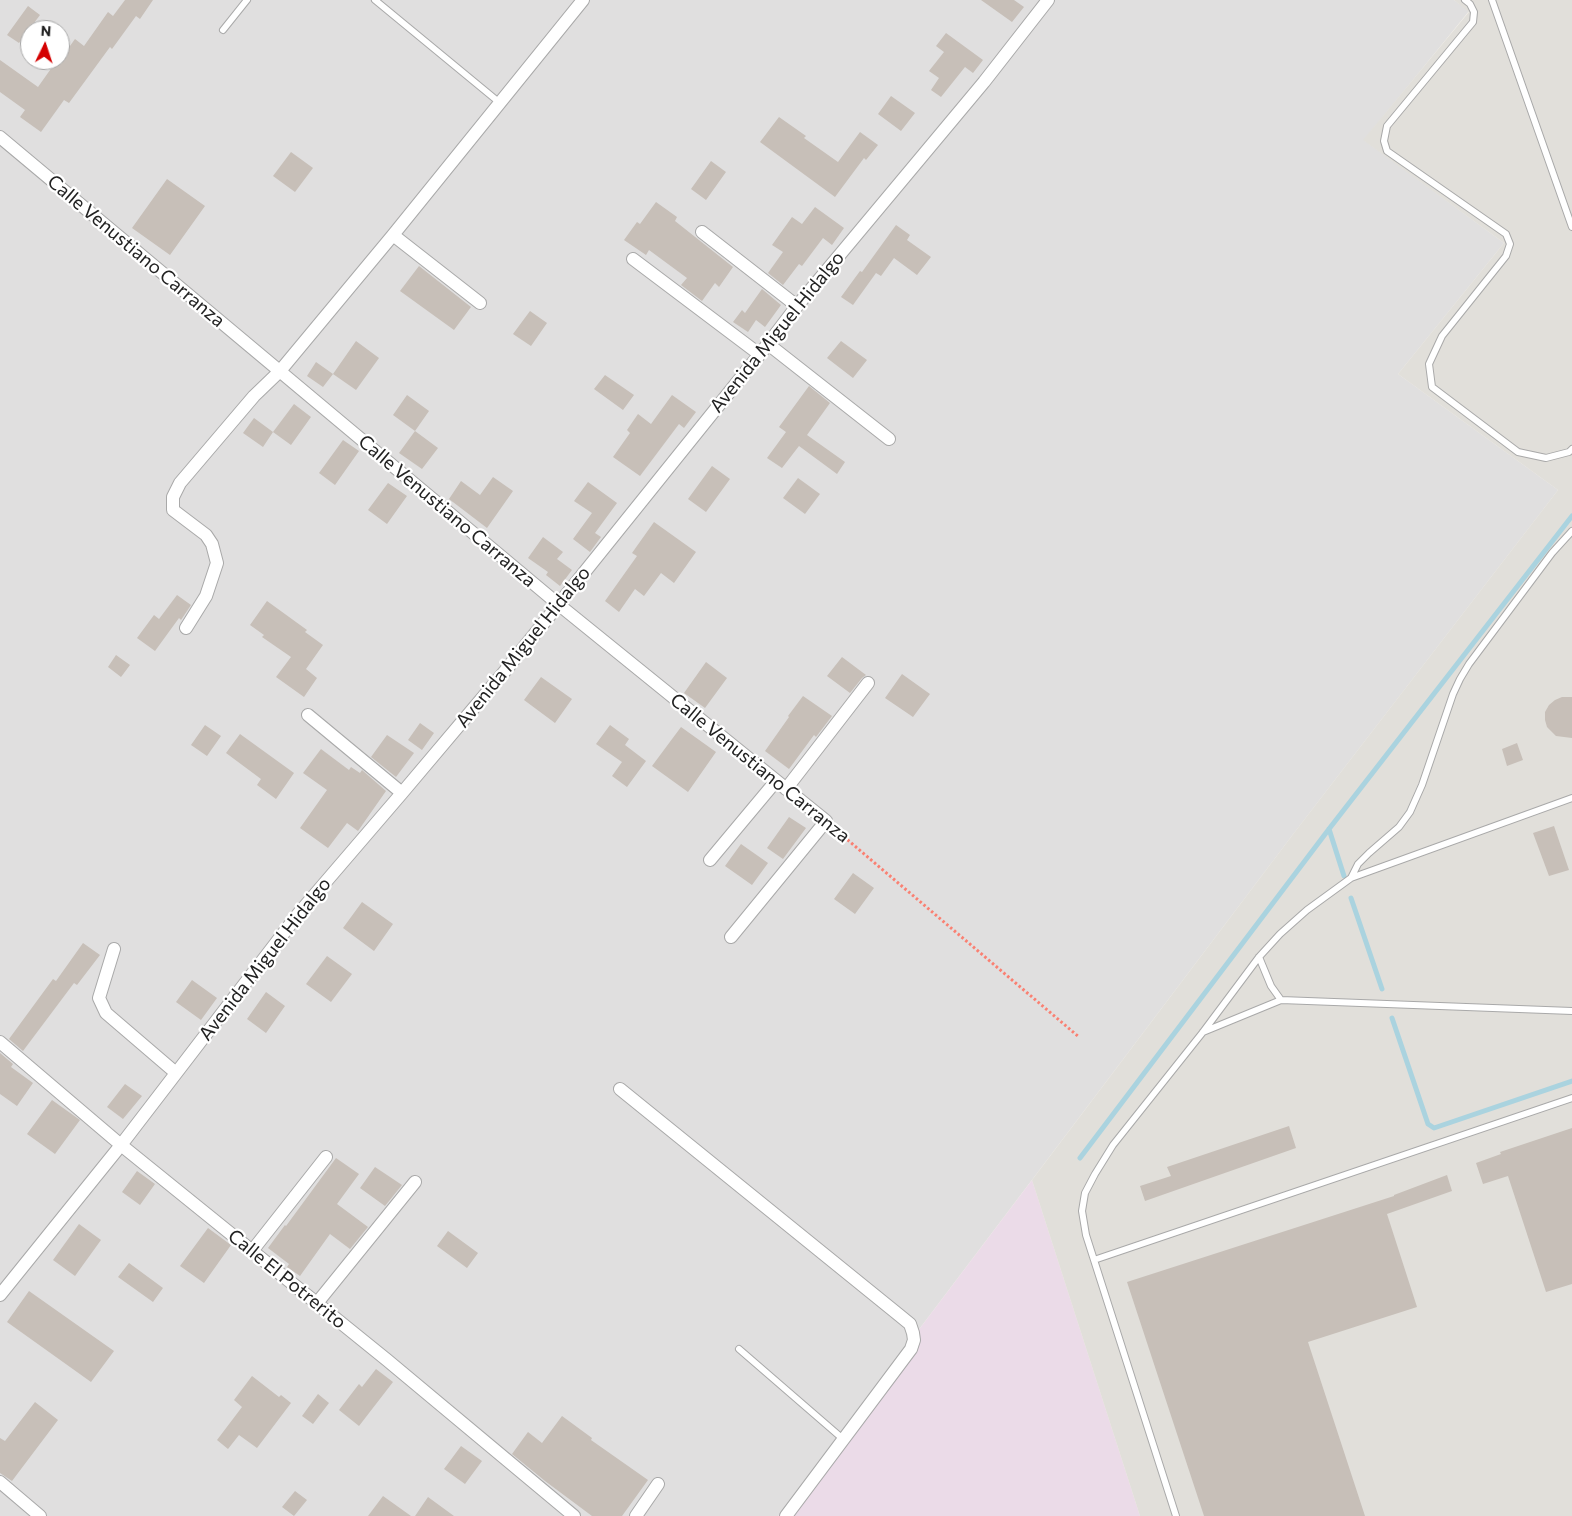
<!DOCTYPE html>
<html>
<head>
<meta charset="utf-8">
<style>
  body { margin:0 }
  #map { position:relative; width:1572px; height:1516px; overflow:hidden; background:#f2efe9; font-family:Commissioner,sans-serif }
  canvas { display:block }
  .north { position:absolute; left:20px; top:20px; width:50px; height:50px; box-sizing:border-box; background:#fff; border:1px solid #a7a7a7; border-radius:50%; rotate:4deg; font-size:14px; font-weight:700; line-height:20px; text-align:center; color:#222 }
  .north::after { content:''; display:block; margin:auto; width:18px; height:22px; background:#d40000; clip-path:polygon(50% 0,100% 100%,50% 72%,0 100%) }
</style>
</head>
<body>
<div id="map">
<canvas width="1572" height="1516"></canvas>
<div class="north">N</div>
</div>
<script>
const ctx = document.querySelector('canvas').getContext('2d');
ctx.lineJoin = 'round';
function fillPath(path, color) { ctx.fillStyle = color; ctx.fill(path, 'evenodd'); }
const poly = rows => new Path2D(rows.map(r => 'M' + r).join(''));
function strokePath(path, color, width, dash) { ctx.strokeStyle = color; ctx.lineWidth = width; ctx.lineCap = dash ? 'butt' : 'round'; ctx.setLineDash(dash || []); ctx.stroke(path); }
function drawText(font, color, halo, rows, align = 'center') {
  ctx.font = font + ' Commissioner,sans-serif'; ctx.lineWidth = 4.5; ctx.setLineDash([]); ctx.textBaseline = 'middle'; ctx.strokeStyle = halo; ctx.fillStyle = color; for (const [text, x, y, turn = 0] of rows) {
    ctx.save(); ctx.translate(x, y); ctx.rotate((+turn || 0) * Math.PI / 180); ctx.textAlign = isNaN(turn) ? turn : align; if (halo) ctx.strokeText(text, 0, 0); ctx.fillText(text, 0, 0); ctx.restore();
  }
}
fillPath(poly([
  [0,0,1454,0,1469,11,1364,140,1504,243,1398,374,1558,490,1294,833,778,1516,0,1516],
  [30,30,60,30,60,60,30,60]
]), '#e0dfdf');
fillPath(poly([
  [1032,1180,1140,1516,778,1516]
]), '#ebdbe8');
fillPath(poly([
  [1454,0,1572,0,1572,1516,1140,1516,1032,1180,1294,833,1558,490,1398,374,1504,243,1363,140,1469,12]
]), '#e1dfda');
strokePath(poly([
  [1329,829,1344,876],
  [1351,898,1382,989],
  [1392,1018,1428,1124,1434,1128,1572,1081],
  [1080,1158,1329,829,1572,516]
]), '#aad3df', 5);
fillPath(poly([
  [125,0,153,0,140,19,136,16,112,49,110,47,69,103,64,100,41,132,20,117,25,110,0,92,0,60,38,87,55,63,57,64,75,39,84,46,108,12,113,16],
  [981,0,1014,0,1024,7,1012,22],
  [28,6,40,15,19,43,7,35],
  [946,33,983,60,973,73,965,67,941,97,931,90,939,78,929,71,944,52,936,46],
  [891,96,915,113,901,131,878,114],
  [779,117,806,136,804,138,838,162,860,132,878,145,866,160,864,158,835,197,760,142],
  [291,152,313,168,295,192,273,176],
  [711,161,726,172,706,200,691,189],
  [167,179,205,206,170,255,132,228],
  [656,202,677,217,675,221,733,267,719,287,715,283,702,301,681,285,687,278,649,250,646,255,624,240,637,222,640,224],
  [815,207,844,228,832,245,823,238,802,266,799,264,783,285,768,273,783,252,772,245,792,217,802,224],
  [896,225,910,235,907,240,931,257,917,275,894,258,881,276,876,273,853,305,841,297,860,271,862,272],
  [419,266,471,307,454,330,400,291],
  [762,289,781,305,765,327,756,320,748,332,733,322,742,310,745,313],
  [530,311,547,323,531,346,513,334],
  [356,341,379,358,356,390,333,374],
  [841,341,867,360,853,378,827,358],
  [316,362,333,374,323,387,307,376],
  [605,375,634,395,623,410,594,389],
  [809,386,830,403,807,435,845,462,837,474,799,446,782,468,767,458,786,432,779,427],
  [407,395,429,411,415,431,393,415],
  [672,395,696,412,684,428,679,424,640,476,613,457,630,433,627,430,638,414,651,424],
  [294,404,311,417,291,445,273,432],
  [254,418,273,432,263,447,243,433],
  [415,431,438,448,422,469,399,453],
  [343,440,359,451,335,485,319,473],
  [712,466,730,479,706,512,688,499],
  [493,477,513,491,487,528,449,499,461,481,480,495],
  [798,478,820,494,805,514,783,498],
  [588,482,617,503,595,533,601,537,590,552,573,539,592,513,574,501],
  [388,483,407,496,387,524,368,510],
  [654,522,696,552,674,583,661,573,644,596,635,589,619,612,605,601,637,556,632,553],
  [543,537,563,552,557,559,572,570,560,586,546,575,548,572,528,558],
  [177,595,191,605,181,620,179,618,155,651,137,638,154,615,159,619],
  [267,601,307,630,305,632,323,645,306,669,317,678,304,697,276,677,291,657,262,637,264,635,250,625],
  [116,655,130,665,121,677,108,667],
  [842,657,866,675,862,678,850,693,827,676],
  [706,662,727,678,705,708,684,693],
  [902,674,930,694,913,717,885,698],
  [541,677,572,699,555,723,524,700],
  [803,696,832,716,816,737,814,735,789,769,765,751,789,717,788,716],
  [1562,697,1572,697,1572,738,1556,736,1547,727,1545,720,1545,712,1549,705,1555,700],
  [420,723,434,733,422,750,408,740],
  [205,725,221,736,207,756,191,745],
  [610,725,629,739,625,745,646,761,627,787,612,776,622,762,596,744],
  [681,727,716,752,688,792,652,766],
  [240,734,294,773,276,799,257,785,261,779,226,753],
  [387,735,414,753,396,777,371,757],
  [1517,743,1523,760,1507,766,1502,749],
  [321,749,349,770,351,767,360,773,362,770,386,791,358,831,347,823,328,848,300,828,327,790,303,773],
  [789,817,806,828,783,859,767,848],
  [1554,826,1569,870,1549,876,1533,833],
  [741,844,768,863,752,885,725,866],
  [853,873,874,888,855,914,834,899],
  [362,902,393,924,374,951,343,928],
  [83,943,100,955,77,985,74,983,23,1051,9,1039,53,979,56,981],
  [327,956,352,974,331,1002,306,984],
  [192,980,217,998,201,1020,176,1002],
  [266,992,285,1006,266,1033,247,1019],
  [0,1053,13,1064,11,1067,33,1083,17,1106,0,1094],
  [125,1084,142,1096,123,1119,107,1107],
  [52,1100,80,1120,55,1154,27,1134],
  [1289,1126,1296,1148,1145,1201,1140,1186,1171,1176,1167,1167],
  [1572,1128,1572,1284,1546,1292,1508,1176,1483,1184,1476,1163,1501,1154,1500,1152],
  [336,1158,359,1174,337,1204,368,1227,350,1249,330,1234,300,1276,287,1267,289,1264,268,1248,285,1225,286,1226],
  [375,1167,402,1185,385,1206,360,1188],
  [137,1171,155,1184,140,1205,122,1192],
  [1447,1175,1452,1191,1387,1214,1417,1307,1308,1342,1365,1516,1204,1516,1127,1282,1394,1196,1394,1195],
  [79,1224,101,1240,75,1276,53,1260],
  [208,1228,231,1245,204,1283,180,1266],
  [448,1231,478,1253,467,1268,437,1246],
  [129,1263,163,1288,153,1302,118,1277],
  [29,1291,114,1351,91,1382,7,1322],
  [376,1369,393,1382,359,1426,339,1410,359,1384,362,1387],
  [252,1376,279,1397,281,1395,291,1403,257,1448,239,1435,228,1449,217,1440,242,1407,234,1400],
  [318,1394,329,1403,313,1424,302,1416],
  [35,1402,58,1420,12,1481,0,1473,0,1438,5,1441],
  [562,1416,592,1438,591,1440,648,1480,622,1516,592,1516,545,1481,512,1454,528,1432,542,1443],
  [461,1446,482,1461,465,1484,444,1469],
  [295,1491,307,1500,294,1516,282,1507],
  [383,1496,411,1516,368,1516],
  [428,1497,454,1516,415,1516]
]), '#c7bfb8');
const service = poly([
  [375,0,500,103],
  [1465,0,1470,4,1474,12,1473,22,1387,126,1384,141,1387,151,1506,234,1510,244,1506,256,1442,336,1429,364,1432,387,1518,452,1546,458,1569,452,1572,449],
  [1492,0,1572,227],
  [223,30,247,0],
  [1572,798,1351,878,1307,910,1280,934,1259,957,1203,1032,1113,1145,1095,1174,1085,1193,1082,1211,1086,1235,1094,1260,1572,1098],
  [1351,878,1358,864,1369,853,1399,827,1410,812,1422,785,1453,694,1460,679,1469,664,1552,553,1572,531],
  [1259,957,1271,986,1281,1000,1572,1011],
  [1203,1032,1281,1000],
  [1094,1260,1176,1516],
  [739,1349,843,1439]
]);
const minor = poly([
  [0,137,558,604,826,821,731,937],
  [702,232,797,306],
  [393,235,480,303],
  [633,259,759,354],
  [768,344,889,439],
  [186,628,206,596,217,563,212,544,206,535,173,510,173,497,180,483,254,396,280,371,393,235,583,0],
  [308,715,402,793],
  [786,789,868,683],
  [710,860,776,781],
  [114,949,99,998,106,1013,176,1073],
  [0,1042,121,1145,387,1360,574,1516],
  [620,1089,899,1315,910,1324,913,1333,914,1340,911,1349,786,1516],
  [252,1251,326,1157],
  [0,1295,121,1145,299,913,402,793,505,671,768,344,797,306,984,82,1048,0],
  [317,1303,415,1182],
  [0,1482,40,1516],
  [636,1516,658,1484]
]);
strokePath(service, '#a9a9a9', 8);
strokePath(minor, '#a9a9a9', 14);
strokePath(poly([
  [836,830,1079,1037]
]), '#fa8072', 3, [2.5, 2.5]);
strokePath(service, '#fff', 6);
strokePath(minor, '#fff', 12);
drawText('19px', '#222', '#fff', [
  ["Calle Venustiano Carranza",136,251,40],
  ["Avenida Miguel Hidalgo",777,332,-51],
  ["Calle Venustiano Carranza",447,511,40],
  ["Avenida Miguel Hidalgo",523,647,-51],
  ["Calle Venustiano Carranza",760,768,39],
  ["Avenida Miguel Hidalgo",265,959,-52],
  ["Calle El Potrerito",287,1279,39]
]);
</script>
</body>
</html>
